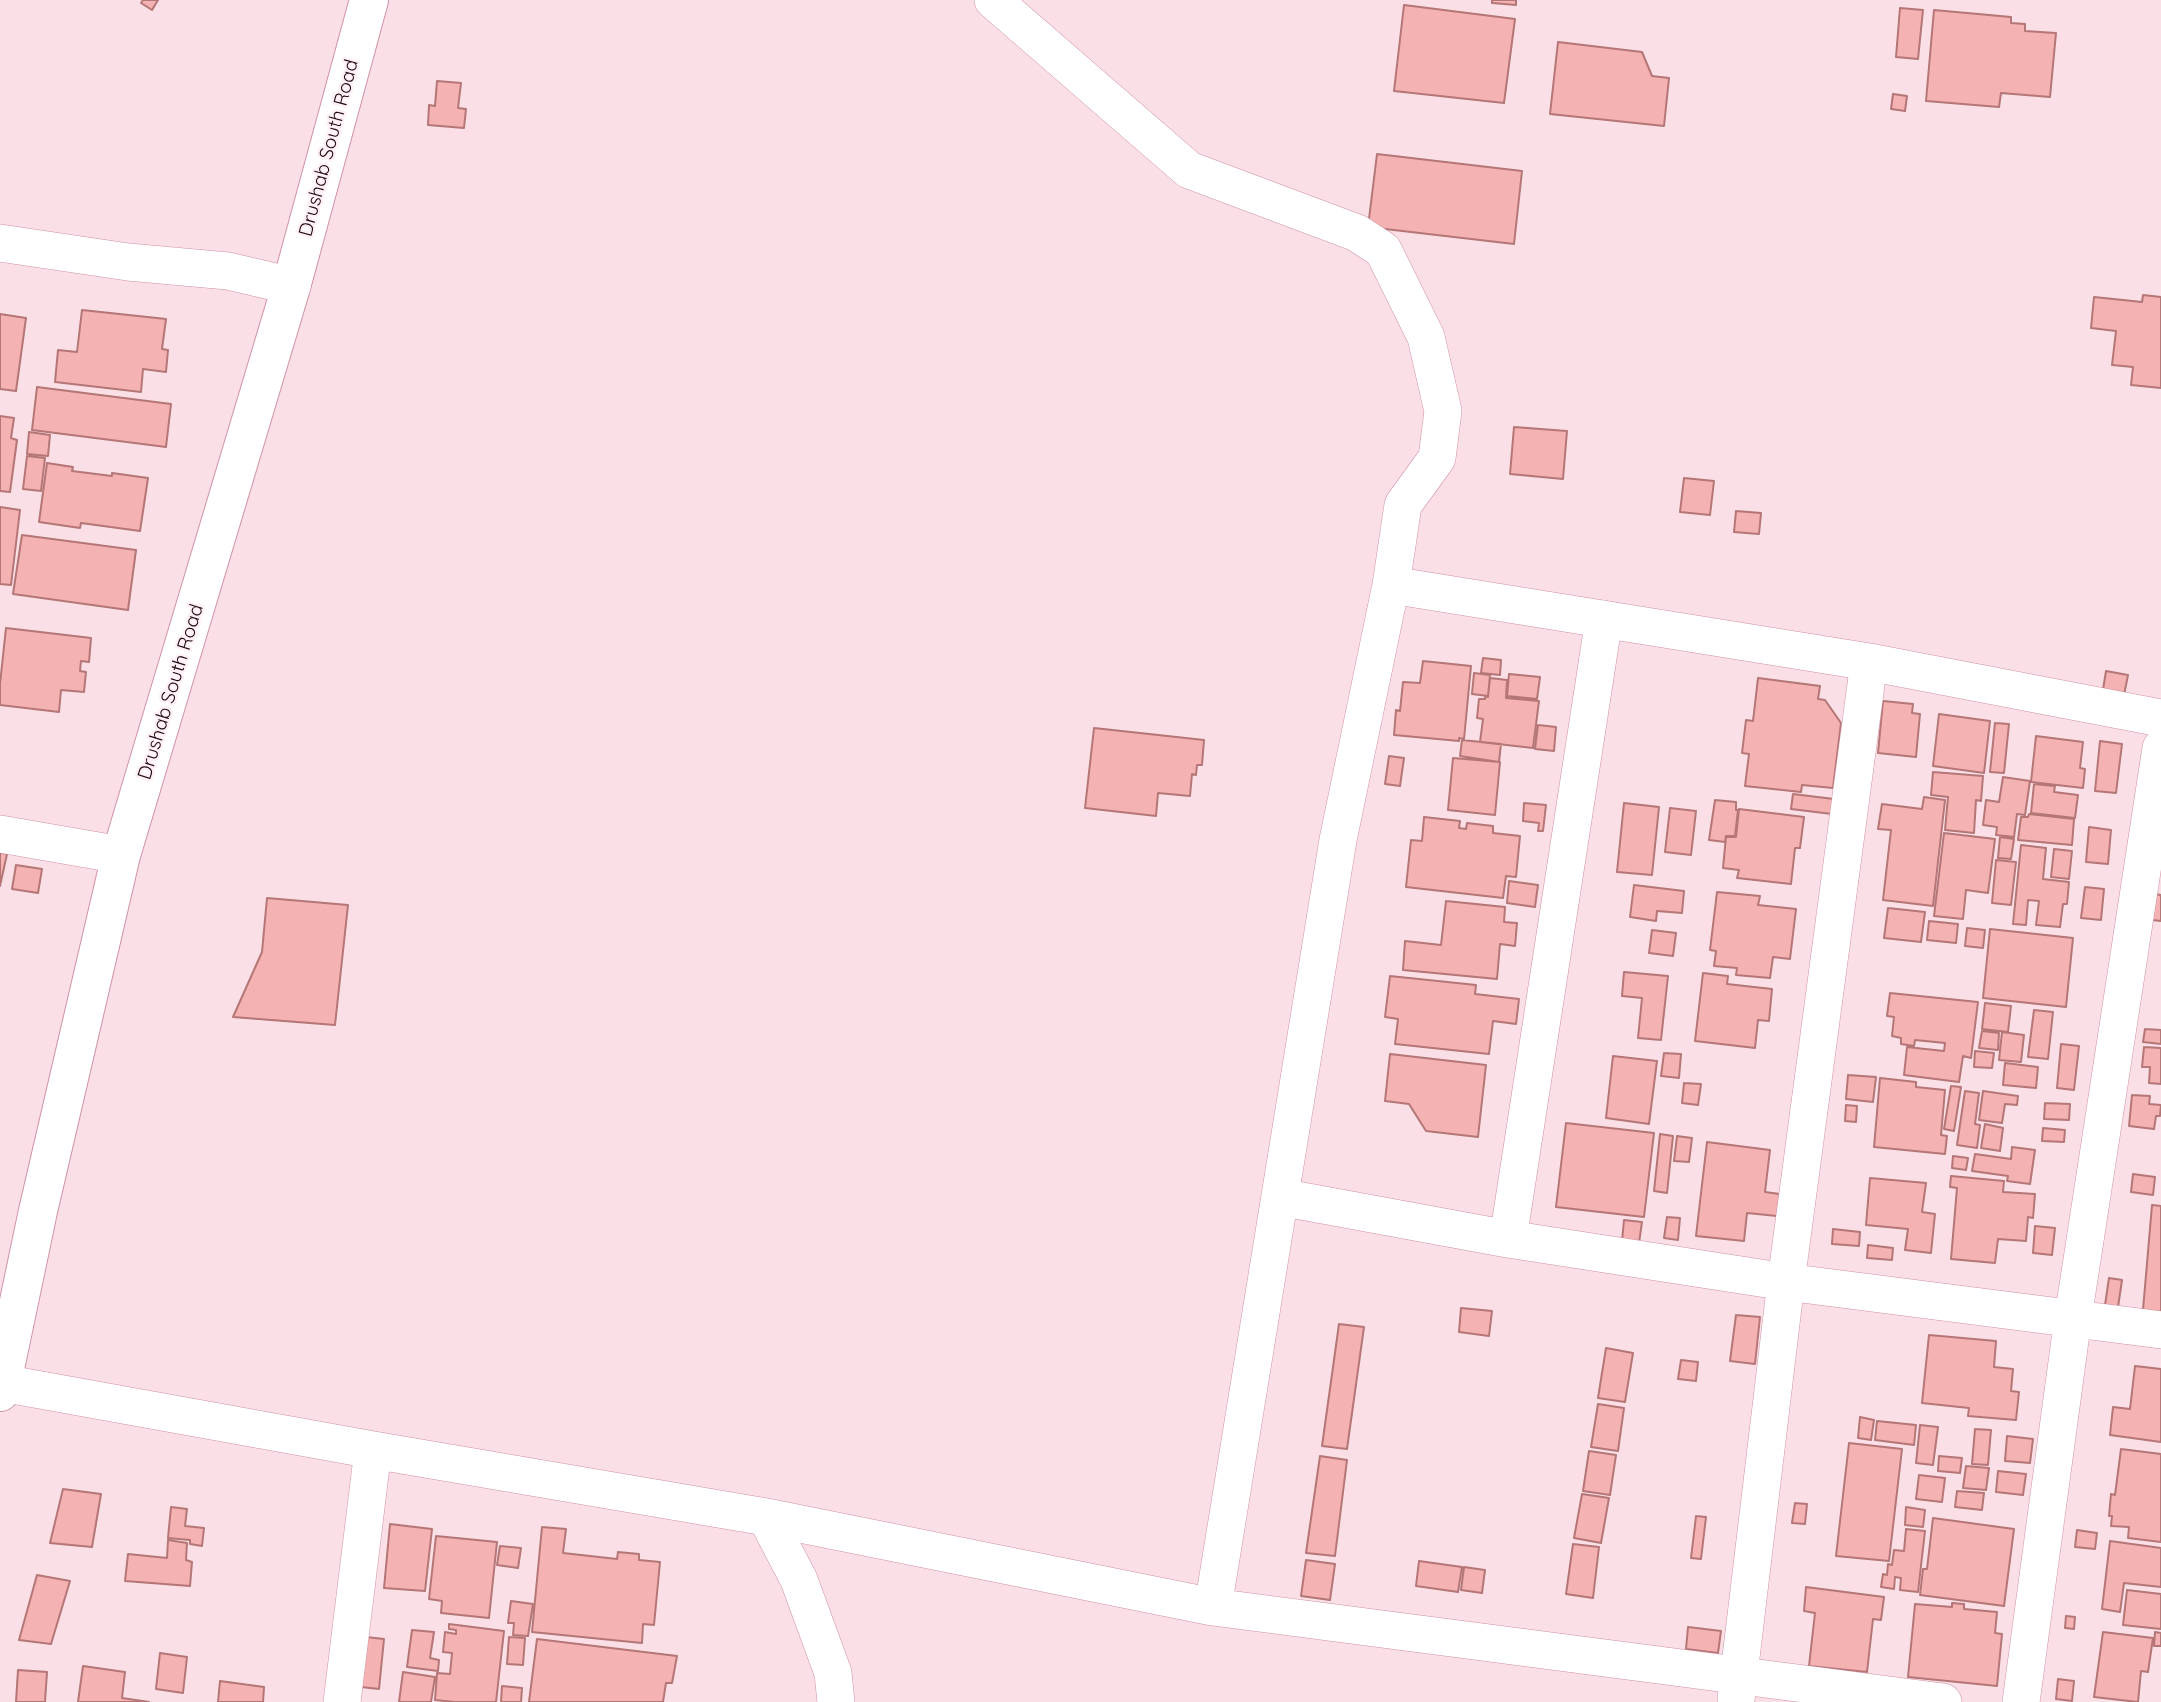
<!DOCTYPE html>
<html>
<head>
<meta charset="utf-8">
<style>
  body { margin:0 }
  canvas { display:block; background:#fadfe6 }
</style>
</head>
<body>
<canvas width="2161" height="1702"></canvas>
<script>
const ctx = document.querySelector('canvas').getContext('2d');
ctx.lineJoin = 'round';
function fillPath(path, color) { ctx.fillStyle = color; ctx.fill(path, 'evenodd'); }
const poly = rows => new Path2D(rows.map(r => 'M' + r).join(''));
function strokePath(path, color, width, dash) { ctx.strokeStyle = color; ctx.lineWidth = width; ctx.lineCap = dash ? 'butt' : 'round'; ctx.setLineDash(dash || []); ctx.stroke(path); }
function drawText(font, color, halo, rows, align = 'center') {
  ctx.font = font + ' Quicksand,sans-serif'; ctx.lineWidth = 5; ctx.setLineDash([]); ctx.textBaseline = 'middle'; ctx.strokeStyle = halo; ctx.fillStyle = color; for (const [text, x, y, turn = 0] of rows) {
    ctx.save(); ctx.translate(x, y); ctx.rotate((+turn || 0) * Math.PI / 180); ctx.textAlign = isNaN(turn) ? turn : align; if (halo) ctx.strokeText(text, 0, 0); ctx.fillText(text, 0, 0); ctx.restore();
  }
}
const building = poly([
  [143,0,158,0,152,10,141,3,143,0],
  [1492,0,1516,0,1516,5,1492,3,1492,0],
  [1404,5,1515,19,1504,103,1394,91,1404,5],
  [1900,8,1923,10,1918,59,1896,57,1900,8],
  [1934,10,2011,17,2011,23,2025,24,2025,31,2056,33,2050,97,2001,93,1999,107,1926,101,1934,10],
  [1558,42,1642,52,1652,76,1669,78,1664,126,1550,114,1558,42],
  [437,81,461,83,458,108,466,109,464,128,428,125,429,105,435,106,437,81],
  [1893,94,1907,96,1905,111,1891,109,1893,94],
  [1377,154,1522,171,1514,244,1368,227,1377,154],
  [2143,295,2161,297,2161,388,2131,385,2133,367,2112,365,2116,331,2091,328,2094,297,2142,302,2143,295],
  [82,310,166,319,162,349,168,350,166,372,143,369,141,392,55,382,58,350,77,352,82,310],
  [0,314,26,318,16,391,0,389,0,314],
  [37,387,171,404,166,447,32,430,37,387],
  [0,416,14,418,11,438,17,440,10,492,0,491,0,416],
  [1514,427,1567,431,1563,479,1510,474,1514,427],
  [29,432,50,435,48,456,27,454,29,432],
  [27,456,45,458,41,491,23,489,27,456],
  [47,463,73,467,72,471,112,476,112,473,148,478,140,531,81,523,80,528,39,522,47,463],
  [1684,478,1714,481,1710,515,1680,512,1684,478],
  [0,507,20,510,11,585,0,584,0,507],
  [1736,511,1761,513,1759,534,1734,532,1736,511],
  [22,535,136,550,128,610,13,594,22,535],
  [6,628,91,638,89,662,81,661,80,671,86,672,84,692,61,690,59,712,0,705,0,684,6,628],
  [1483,658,1501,660,1500,675,1481,673,1483,658],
  [1423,661,1471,666,1464,739,1459,738,1459,741,1394,735,1396,710,1400,711,1403,682,1420,683,1423,661],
  [2106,671,2128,675,2123,700,2102,696,2106,671],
  [1474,673,1490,675,1488,696,1472,694,1474,673],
  [1509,674,1540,677,1537,699,1507,696,1509,674],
  [1490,678,1507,680,1506,698,1539,701,1533,748,1480,742,1483,719,1477,718,1479,699,1485,699,1485,696,1488,697,1490,678],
  [1758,678,1820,686,1818,699,1825,700,1841,723,1833,788,1802,785,1801,792,1745,786,1749,754,1742,753,1746,720,1753,721,1758,678],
  [1883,701,1913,704,1912,713,1920,714,1916,757,1878,753,1883,701],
  [1939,714,1990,721,1984,773,1933,766,1939,714],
  [1995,723,2009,724,2004,773,1990,772,1995,723],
  [1538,725,1556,727,1554,751,1535,749,1538,725],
  [1094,728,1204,740,1202,765,1197,765,1196,775,1192,774,1190,796,1158,793,1156,816,1085,808,1094,728],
  [2036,736,2083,742,2080,768,2085,769,2083,788,2031,782,2036,736],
  [1462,740,1501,744,1499,762,1460,756,1462,740],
  [2100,741,2122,744,2116,793,2095,791,2100,741],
  [1389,756,1404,758,1400,786,1385,784,1389,756],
  [1453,758,1500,762,1495,815,1448,810,1453,758],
  [1933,772,1983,776,1981,801,1976,800,1974,833,1945,830,1948,797,1931,795,1933,772],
  [2003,777,2030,781,2025,815,2017,814,2014,837,1996,835,1997,827,1983,825,1986,800,1999,802,2003,777],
  [2034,784,2055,786,2054,792,2078,795,2075,818,2031,813,2034,784],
  [1793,794,1834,799,1832,814,1791,809,1793,794],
  [1924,797,1945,800,1933,906,1883,900,1891,830,1878,829,1882,804,1922,809,1924,797],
  [1715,800,1736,802,1736,810,1738,810,1735,836,1726,836,1725,842,1709,840,1715,800],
  [1524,803,1546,805,1543,831,1538,831,1539,823,1523,821,1524,803],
  [1624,803,1659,807,1652,875,1617,872,1624,803],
  [1670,808,1696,811,1691,855,1665,852,1670,808],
  [1739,809,1804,817,1800,848,1795,848,1791,884,1737,878,1739,870,1723,868,1726,837,1736,837,1739,809],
  [2029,814,2074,819,2072,845,2018,840,2021,817,2028,817,2029,814],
  [1424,817,1460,821,1459,828,1466,829,1467,823,1493,826,1493,833,1520,836,1516,877,1506,876,1503,898,1406,887,1411,840,1422,841,1424,817],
  [2089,827,2111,830,2108,864,2086,862,2089,827],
  [1944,833,1995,839,1988,893,1966,890,1963,919,1934,916,1944,833],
  [2000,837,2014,839,2011,859,1998,858,2000,837],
  [2021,845,2046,848,2043,879,2069,882,2067,904,2063,904,2060,927,2036,925,2039,901,2028,900,2026,925,2013,924,2021,845],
  [2054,849,2072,851,2069,879,2051,877,2054,849],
  [0,852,7,854,0,886,0,852],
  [1996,860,2016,862,2011,905,1992,903,1996,860],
  [16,865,42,869,38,893,12,889,16,865],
  [1509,881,1538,885,1535,907,1507,903,1509,881],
  [1634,885,1684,891,1682,913,1657,911,1656,921,1630,917,1634,885],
  [2085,887,2104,889,2101,920,2081,918,2085,887],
  [1717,892,1760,896,1758,905,1796,909,1790,959,1773,957,1770,978,1736,975,1737,968,1714,966,1716,951,1710,950,1717,892],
  [2155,894,2161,895,2161,921,2152,920,2155,894],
  [267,898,348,905,335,1025,233,1017,262,952,267,898],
  [1446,901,1505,907,1504,922,1517,923,1515,946,1500,944,1497,979,1403,970,1405,941,1441,945,1446,901],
  [1888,908,1925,912,1921,942,1884,938,1888,908],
  [1929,921,1958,924,1956,943,1927,940,1929,921],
  [1967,928,1985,930,1983,948,1965,946,1967,928],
  [1990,929,2073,938,2066,1007,1983,998,1990,929],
  [1652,930,1676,933,1673,956,1649,953,1652,930],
  [1624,972,1668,976,1661,1040,1638,1038,1642,998,1622,996,1624,972],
  [1703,973,1728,976,1727,984,1772,989,1769,1021,1758,1020,1755,1048,1695,1041,1703,973],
  [1390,976,1476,985,1475,994,1519,999,1516,1024,1493,1021,1489,1054,1395,1044,1398,1019,1385,1017,1390,976],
  [1890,993,1978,1002,1971,1058,1963,1056,1959,1082,1904,1075,1907,1047,1944,1051,1945,1043,1915,1040,1914,1046,1901,1044,1901,1038,1892,1036,1894,1017,1887,1016,1890,993],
  [1985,1003,2011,1006,2008,1032,1982,1029,1985,1003],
  [2034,1010,2053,1012,2048,1059,2028,1057,2034,1010],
  [2145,1029,2161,1030,2161,1044,2143,1042,2145,1029],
  [1982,1031,1999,1033,1998,1050,1979,1048,1982,1031],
  [2002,1032,2024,1035,2021,1062,1999,1060,2002,1032],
  [2061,1044,2079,1046,2074,1090,2057,1088,2061,1044],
  [2144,1047,2161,1048,2161,1084,2149,1083,2150,1067,2142,1067,2144,1047],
  [1975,1051,1994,1053,1992,1068,1974,1067,1975,1051],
  [1664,1053,1681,1054,1679,1078,1661,1076,1664,1053],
  [1390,1054,1486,1065,1478,1137,1426,1131,1409,1104,1385,1101,1390,1054],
  [1613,1056,1657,1061,1649,1124,1606,1118,1613,1056],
  [2005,1063,2038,1067,2036,1088,2003,1085,2005,1063],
  [1848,1075,1876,1077,1873,1102,1846,1099,1848,1075],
  [1880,1078,1916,1082,1916,1087,1945,1090,1941,1135,1947,1136,1945,1154,1874,1147,1880,1078],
  [1684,1083,1701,1084,1698,1105,1682,1103,1684,1083],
  [1951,1086,1961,1087,1954,1131,1944,1129,1951,1086],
  [1965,1091,1979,1093,1975,1124,1980,1125,1977,1148,1957,1145,1965,1091],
  [1983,1091,2018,1096,2017,1105,2005,1104,2002,1123,1979,1120,1983,1091],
  [2132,1095,2150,1096,2149,1104,2161,1105,2160,1116,2156,1116,2154,1129,2129,1126,2132,1095],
  [2045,1103,2070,1104,2069,1120,2044,1119,2045,1103],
  [1846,1105,1857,1106,1856,1122,1845,1121,1846,1105],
  [1566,1123,1654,1133,1644,1217,1556,1207,1566,1123],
  [1985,1124,2003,1128,2000,1151,1981,1148,1985,1124],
  [2043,1128,2065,1130,2064,1142,2042,1141,2043,1128],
  [1660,1134,1673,1136,1667,1193,1654,1191,1660,1134],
  [1677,1136,1692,1138,1689,1162,1674,1161,1677,1136],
  [1707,1142,1770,1150,1765,1192,1780,1194,1777,1216,1747,1213,1744,1241,1696,1236,1707,1142],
  [2012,1147,2035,1150,2030,1184,2007,1181,2008,1176,1972,1171,1975,1154,2011,1159,2012,1147],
  [1953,1156,1968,1158,1966,1170,1952,1168,1953,1156],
  [2133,1174,2155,1177,2153,1195,2131,1192,2133,1174],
  [1951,1176,2004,1181,2003,1192,2035,1194,2033,1218,2028,1217,2026,1241,1998,1239,1995,1263,1951,1259,1957,1188,1950,1187,1951,1176],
  [1870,1178,1926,1183,1922,1212,1935,1214,1931,1253,1905,1250,1908,1229,1866,1225,1870,1178],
  [2152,1205,2161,1206,2161,1312,2143,1310,2152,1205],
  [1667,1217,1680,1218,1678,1240,1664,1238,1667,1217],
  [1624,1220,1642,1222,1639,1243,1622,1241,1624,1220],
  [2035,1226,2055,1228,2052,1255,2033,1253,2035,1226],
  [1833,1229,1860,1232,1859,1246,1832,1244,1833,1229],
  [1868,1245,1893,1248,1892,1260,1867,1258,1868,1245],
  [2109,1278,2122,1280,2117,1314,2104,1312,2109,1278],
  [1461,1308,1492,1311,1489,1336,1459,1332,1461,1308],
  [1736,1315,1760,1317,1755,1364,1730,1361,1736,1315],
  [1339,1324,1364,1327,1347,1449,1322,1446,1339,1324],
  [1929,1335,1996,1341,1994,1367,2013,1369,2011,1391,2019,1392,2016,1420,1968,1416,1969,1408,1922,1403,1929,1335],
  [1606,1348,1633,1353,1625,1402,1598,1398,1606,1348],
  [1681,1360,1698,1362,1696,1381,1678,1379,1681,1360],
  [2135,1366,2161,1369,2161,1442,2110,1435,2113,1407,2130,1409,2135,1366],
  [1598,1404,1624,1408,1618,1451,1591,1447,1598,1404],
  [1860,1417,1874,1420,1871,1440,1858,1438,1860,1417],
  [1877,1421,1916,1425,1914,1445,1875,1440,1877,1421],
  [1920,1425,1938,1427,1933,1465,1916,1463,1920,1425],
  [1975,1429,1991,1430,1988,1465,1972,1464,1975,1429],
  [2007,1436,2033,1439,2030,1463,2005,1461,2007,1436],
  [1849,1443,1902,1449,1889,1561,1836,1556,1849,1443],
  [2121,1449,2161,1454,2161,1542,2128,1538,2129,1527,2111,1526,2112,1516,2109,1516,2111,1494,2115,1495,2121,1449],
  [1589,1451,1616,1455,1610,1495,1583,1491,1589,1451],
  [1320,1456,1347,1460,1335,1556,1306,1553,1320,1456],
  [1939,1456,1962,1458,1960,1473,1938,1471,1939,1456],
  [1966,1466,1989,1468,1986,1490,1963,1488,1966,1466],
  [1998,1471,2026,1474,2023,1495,1996,1492,1998,1471],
  [1919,1475,1945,1478,1942,1502,1916,1499,1919,1475],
  [63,1489,101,1494,92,1547,50,1543,63,1489],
  [1957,1491,1984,1493,1982,1510,1955,1507,1957,1491],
  [1582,1494,1609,1498,1601,1543,1574,1538,1582,1494],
  [1795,1503,1807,1504,1805,1524,1792,1523,1795,1503],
  [171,1507,187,1509,185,1526,204,1528,202,1546,190,1544,190,1540,168,1538,171,1507],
  [1906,1507,1925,1510,1923,1527,1905,1525,1906,1507],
  [1696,1516,1706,1517,1701,1559,1691,1558,1696,1516],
  [1933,1518,2014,1529,2004,1606,1920,1595,1923,1569,1927,1569,1933,1518],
  [390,1524,432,1529,425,1591,384,1588,390,1524],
  [542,1527,566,1529,563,1553,617,1559,618,1552,639,1554,639,1560,660,1562,654,1625,643,1624,642,1643,532,1632,542,1527],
  [1906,1529,1925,1531,1918,1592,1900,1590,1901,1578,1895,1577,1894,1589,1881,1587,1883,1574,1887,1575,1888,1564,1892,1565,1894,1550,1904,1551,1906,1529],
  [2077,1530,2097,1533,2095,1549,2075,1547,2077,1530],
  [436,1536,497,1542,489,1618,441,1613,442,1601,429,1599,436,1536],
  [168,1540,187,1543,186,1560,192,1562,190,1586,125,1581,128,1554,167,1558,168,1540],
  [2110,1541,2161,1548,2161,1587,2124,1583,2120,1612,2102,1609,2110,1541],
  [1573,1544,1599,1547,1593,1598,1566,1594,1573,1544],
  [500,1546,521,1548,518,1568,497,1565,500,1546],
  [1306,1560,1335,1564,1330,1600,1301,1596,1306,1560],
  [1419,1561,1462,1567,1458,1592,1416,1586,1419,1561],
  [1464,1567,1485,1570,1482,1593,1461,1590,1464,1567],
  [37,1575,70,1581,51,1644,19,1640,37,1575],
  [1806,1587,1884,1597,1881,1620,1873,1619,1867,1672,1809,1666,1815,1613,1804,1611,1806,1587],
  [2127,1590,2161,1594,2161,1629,2123,1625,2127,1590],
  [511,1601,533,1604,528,1636,513,1635,514,1623,508,1623,511,1601],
  [1952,1603,1964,1604,1964,1609,1997,1612,1995,1633,2002,1634,1997,1686,1908,1677,1915,1604,1952,1607,1952,1603],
  [2066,1616,2075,1617,2074,1629,2065,1628,2066,1616],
  [449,1624,504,1631,496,1702,455,1702,435,1700,437,1673,450,1674,452,1653,443,1652,445,1632,456,1634,456,1630,449,1629,449,1624],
  [1688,1627,1721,1631,1718,1653,1686,1649,1688,1627],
  [412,1630,434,1632,430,1658,439,1660,438,1671,407,1667,412,1630],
  [2103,1632,2153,1638,2148,1672,2141,1671,2138,1702,2094,1697,2103,1632],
  [2155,1632,2161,1633,2161,1646,2154,1646,2155,1632],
  [366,1637,384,1639,379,1689,361,1687,366,1637],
  [509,1637,525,1638,523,1665,507,1664,509,1637],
  [537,1639,677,1656,672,1683,666,1683,663,1702,529,1702,537,1639],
  [160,1653,187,1657,183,1693,156,1689,160,1653],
  [83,1666,125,1672,122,1698,149,1702,78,1702,83,1666],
  [18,1670,47,1672,45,1702,16,1702,18,1670],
  [403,1672,435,1677,431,1702,399,1702,403,1672],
  [2058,1679,2074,1681,2072,1701,2056,1699,2058,1679],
  [220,1681,264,1687,263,1702,218,1702,220,1681],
  [502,1686,522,1688,521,1702,501,1702,502,1686]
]);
fillPath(building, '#f5b2b2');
strokePath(building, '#b47676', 2);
const street = poly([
  [993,0,1189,170,1357,233,1383,250,1426,337,1443,411,1437,458,1403,505,1391,585,1338,840,1213,1607],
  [0,243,128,262,228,271,292,286],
  [1391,585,1869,662,2161,718],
  [0,834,121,855],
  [1280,1197,1508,1239,1786,1282,2161,1330],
  [1508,1239,1604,619],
  [2,1383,373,1450,766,1517,1213,1607,1943,1702],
  [766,1517,799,1580,833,1673,836,1702],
  [1736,1699,1786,1282,1869,662],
  [342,1702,373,1450],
  [2021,1702,2073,1318,2161,748]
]);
const secondary = poly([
  [0,1392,38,1211,121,855,291,287,369,0]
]);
strokePath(street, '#d092a5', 38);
strokePath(secondary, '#d092a5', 40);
strokePath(street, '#fff', 37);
strokePath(secondary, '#fff', 38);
drawText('19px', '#1b060e', '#fef0f4', [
  ["Drushab South Road",329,148,-75],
  ["Drushab South Road",171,692,-73]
]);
</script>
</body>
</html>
